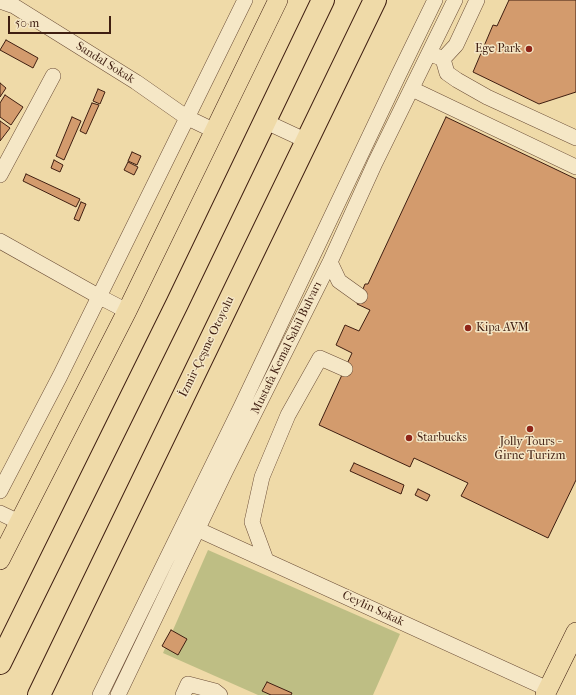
<!DOCTYPE html>
<html>
<head>
<meta charset="utf-8">
<style>
  body { margin:0 }
  #map { position:relative; width:576px; height:695px; overflow:hidden; background:#efdaa8; font-family:"IM FELL French Canon",serif }
  canvas { display:block }
  .scale { position:absolute; left:8px; top:16px; width:103px; height:18px; box-sizing:border-box; border:2px solid #3f1e11; border-top:0; padding-left:5px; font-size:12px; line-height:14px; white-space:nowrap; color:#3f1e11; -webkit-text-stroke:3px #f5e7c6; paint-order:stroke }
</style>
</head>
<body>
<div id="map">
<canvas width="576" height="695"></canvas>
<div class="scale">50 m</div>
</div>
<script>
const ctx = document.querySelector('canvas').getContext('2d');
ctx.lineJoin = 'round';
function fillPath(path, color) { ctx.fillStyle = color; ctx.fill(path, 'evenodd'); }
const poly = rows => new Path2D(rows.map(r => 'M' + r).join(''));
function strokePath(path, color, width, dash) { ctx.strokeStyle = color; ctx.lineWidth = width; ctx.lineCap = dash ? 'butt' : 'round'; ctx.setLineDash(dash || []); ctx.stroke(path); }
function drawText(font, color, halo, rows, align = 'center') {
  ctx.font = font + ' "IM FELL French Canon",serif'; ctx.lineWidth = 3; ctx.setLineDash([]); ctx.textBaseline = 'middle'; ctx.strokeStyle = halo; ctx.fillStyle = color; for (const [text, x, y, turn = 0] of rows) {
    ctx.save(); ctx.translate(x, y); ctx.rotate((+turn || 0) * Math.PI / 180); ctx.textAlign = isNaN(turn) ? turn : align; if (halo) ctx.strokeText(text, 0, 0); ctx.fillText(text, 0, 0); ctx.restore();
  }
}
fillPath(poly([
  [208,550,400,634,373,695,258,695,163,653]
]), '#bebe84');
const building = poly([
  [509,0,576,0,576,92,539,104,473,72,493,25,497,26,509,0],
  [6,40,38,58,33,68,0,50,6,40],
  [0,83,6,88,0,97,0,83],
  [98,89,105,92,100,104,93,101,98,89],
  [5,95,23,107,11,125,0,117,0,103,5,95],
  [92,103,99,105,86,134,80,131,92,103],
  [72,117,81,121,64,160,56,156,72,117],
  [446,117,576,179,576,480,548,538,461,496,468,483,414,458,410,467,319,425,352,353,336,345,345,325,359,331,370,310,357,304,365,284,368,284,446,117],
  [0,121,10,128,0,141,0,121],
  [132,152,141,156,137,165,128,161,132,152],
  [54,160,63,165,60,172,51,168,54,160],
  [128,162,138,167,134,175,124,170,128,162],
  [26,174,80,199,76,207,23,181,26,174],
  [81,202,86,204,79,221,74,219,81,202],
  [354,463,404,485,401,494,350,471,354,463],
  [418,489,430,495,427,501,415,495,418,489],
  [171,630,187,639,178,655,162,646,171,630],
  [267,682,292,693,291,695,271,695,262,691,267,682]
]);
fillPath(building, '#d39b6d');
strokePath(building, '#3f1e11', 1);
const minor = poly([
  [0,1,14,6,136,82,186,117,215,131],
  [429,53,443,59,447,73,457,80,487,97,576,138],
  [443,59,456,45,477,0],
  [412,89,576,167],
  [264,121,307,141],
  [0,175,53,76],
  [0,241,98,296,127,311],
  [330,262,339,281,360,296],
  [0,491,60,376,245,0],
  [0,513,19,522],
  [199,530,548,689],
  [266,560,252,522,262,477,288,415,320,358,345,369],
  [100,695,241,407,399,74,435,0],
  [118,695,225,472,330,262,375,163,455,0],
  [183,695,188,684,215,691,220,695]
]);
const major = poly([
  [0,560,127,311,278,0],
  [545,695,576,632]
]);
const highway = poly([
  [0,663,177,304,323,0],
  [39,695,375,0]
]);
strokePath(minor, '#6b4d37', 16);
strokePath(major, '#3f1e11', 20);
strokePath(highway, '#3f1e11', 24);
strokePath(minor, '#f5e7c6', 15);
strokePath(major, '#efdaa8', 19);
strokePath(highway, '#efdaa8', 22);
for (const [x, y, r, color] of [
  [529,49,4,"#8f2418"],
  [468,328,4,"#8f2418"],
  [530,429,4,"#8f2418"],
  [409,438,4,"#8f2418"]
]) { const dot = new Path2D(); dot.arc(x, y, r, 0, 2 * Math.PI); ctx.fillStyle = color; ctx.fill(dot); strokePath(dot, '#f5e7c6', 1.5); }
drawText('12px', '#3f1e11', '#f5e7c6', [
  ["Ege Park",521,49,"right"],
  ["Kipa AVM",476,328],
  ["Starbucks",417,438],
  ["Jolly Tours -",530,442,"center"],
  ["Girne Turizm",530,456,"center"]
], 'left');
drawText('12px', '#3f1e11', '#f5e7c6', [
  ["Sandal Sokak",105,63,32],
  ["İzmir-Çeşme Otoyolu",207,347,-64],
  ["Mustafa Kemal Sahil Bulvarı",287,348,-64],
  ["Ceylin Sokak",373,609,25]
]);
</script>
</body>
</html>
